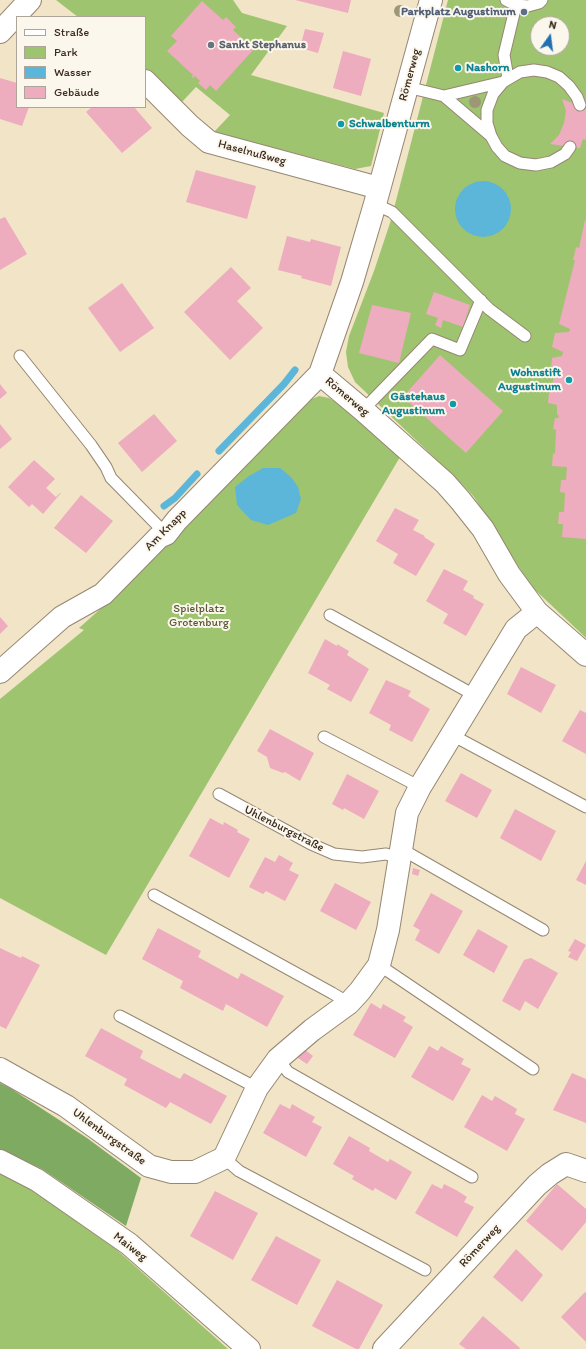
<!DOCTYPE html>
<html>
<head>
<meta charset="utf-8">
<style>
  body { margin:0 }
  #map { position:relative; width:586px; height:1349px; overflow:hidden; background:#f1e4c7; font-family:Itim,sans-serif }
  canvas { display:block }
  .legend { position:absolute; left:16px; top:16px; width:130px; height:92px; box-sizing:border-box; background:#fbf7ec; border:1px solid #aea59a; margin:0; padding:5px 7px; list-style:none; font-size:12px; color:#3b2a1e }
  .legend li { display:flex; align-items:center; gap:8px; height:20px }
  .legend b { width:20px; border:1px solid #aea59a }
  .north { position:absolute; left:530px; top:16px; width:40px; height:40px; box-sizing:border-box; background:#fbf7ec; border:1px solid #aea59a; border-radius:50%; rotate:14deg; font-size:11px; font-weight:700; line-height:16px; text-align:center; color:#3b2a1e }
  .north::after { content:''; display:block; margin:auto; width:14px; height:18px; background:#1f6fb2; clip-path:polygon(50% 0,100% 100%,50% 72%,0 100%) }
</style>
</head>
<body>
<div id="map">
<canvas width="586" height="1349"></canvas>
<ul class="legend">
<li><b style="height:5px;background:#fff"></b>Straße</li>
<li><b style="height:11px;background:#9ec46f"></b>Park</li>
<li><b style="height:11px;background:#5cb6d9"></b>Wasser</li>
<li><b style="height:11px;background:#eeacbf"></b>Gebäude</li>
</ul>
<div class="north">N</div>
</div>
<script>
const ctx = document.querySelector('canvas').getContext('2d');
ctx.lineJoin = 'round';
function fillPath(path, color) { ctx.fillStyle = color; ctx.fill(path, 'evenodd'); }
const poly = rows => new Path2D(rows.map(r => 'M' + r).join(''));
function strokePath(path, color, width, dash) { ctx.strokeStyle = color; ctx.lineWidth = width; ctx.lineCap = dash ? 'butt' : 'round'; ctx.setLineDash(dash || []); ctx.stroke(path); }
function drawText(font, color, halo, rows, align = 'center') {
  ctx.font = font + ' Itim,sans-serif'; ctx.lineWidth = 4; ctx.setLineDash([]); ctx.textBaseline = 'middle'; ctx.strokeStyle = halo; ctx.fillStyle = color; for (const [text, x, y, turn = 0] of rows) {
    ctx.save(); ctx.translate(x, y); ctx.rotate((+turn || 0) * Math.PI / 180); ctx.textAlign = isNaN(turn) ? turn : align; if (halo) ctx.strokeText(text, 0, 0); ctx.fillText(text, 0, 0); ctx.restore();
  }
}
fillPath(poly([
  [56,0,233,0,242,13,287,26,251,75,384,113,371,166,355,169,214,132,230,115,196,87,181,103,145,71,145,17,78,17],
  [448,0,586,0,586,638,531,586,474,497,462,484,355,382,348,367,346,352,349,336,374,271,391,220],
  [538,24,562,24,562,48,538,48],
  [319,396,329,398,337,403,400,457,106,955,0,898,0,699,84,630,79,628,106,604,307,401],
  [0,1174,31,1189,117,1250,228,1349,0,1349]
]), '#9ec46f');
fillPath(poly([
  [0,1083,10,1088,87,1138,141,1178,126,1226,42,1169,0,1149]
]), '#7eaa62');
fillPath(poly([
  '455 209a28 28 0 1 1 56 0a28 28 0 1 1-56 0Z',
  [263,468,280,468,291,477,298,487,301,499,296,513,268,525,251,520,237,505,235,487,249,476]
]), '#5cb6d9');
strokePath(poly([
  [219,451,284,384,295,370],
  [164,506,175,498,197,474]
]), '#5cb6d9', 7);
fillPath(poly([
  [295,0,351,0,348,13],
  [202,1,223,20,226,17,236,27,233,30,254,49,216,91,210,85,206,90,198,83,200,81,195,76,193,78,192,77,193,75,167,51,177,41,171,36],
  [305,29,324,33,318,53,300,48],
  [343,51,371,59,361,96,333,88],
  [0,78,17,83,17,107,29,107,22,126,0,119],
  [562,99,586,108,586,140,583,139,580,148,550,144,559,135,564,123,566,111],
  [92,107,134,107,152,128,122,153,86,112],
  [196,170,256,186,247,219,186,202],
  [5,217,27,254,0,270,0,219],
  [585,220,586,221,586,539,562,537,563,524,558,524,559,512,564,512,565,493,560,492,561,480,566,480,567,467,552,466,553,453,555,454,556,430,553,429,555,418,558,418,559,416,557,414,557,405,548,403,549,392,552,392,554,369,551,369,552,358,562,356,563,352,552,347,555,333,569,332,570,329,559,324,575,260,573,260,576,247,579,248],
  [287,236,310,242,311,239,341,247,331,286,301,278,302,276,278,270],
  [231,267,251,288,237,301,263,328,230,360,184,312],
  [122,283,154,328,120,352,88,308],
  [434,292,470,305,463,327,443,320,441,328,435,325,438,318,426,314],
  [372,305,411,313,399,363,359,353],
  [440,355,503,411,466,453,403,397],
  [0,384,7,393,0,399],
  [154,414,177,441,142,472,118,443],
  [0,424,12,439,0,449],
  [34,460,55,479,46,488,56,497,60,493,61,493,43,514,32,504,29,507,8,487],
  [81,495,113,521,86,553,54,528],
  [395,508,419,520,413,530,425,536,424,537,435,544,416,576,393,563,398,554,376,541],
  [444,569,468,581,463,590,474,596,473,598,484,604,466,636,443,623,448,614,426,601],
  [0,617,8,626,0,634],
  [325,639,337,646,337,644,349,651,347,655,369,669,351,702,327,689,330,685,308,673],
  [521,667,556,685,541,713,507,694],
  [386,680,411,691,408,696,430,709,412,742,389,730,391,725,369,713],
  [580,710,586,713,586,754,562,741],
  [270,729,314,753,300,781,285,772,283,773,270,768,267,757,257,751],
  [461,773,492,790,477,818,445,801],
  [347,774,379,791,364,819,344,808,343,810,332,804],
  [515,809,556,831,541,861,500,838],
  [210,818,223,825,224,822,238,830,237,832,250,839,229,878,189,856],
  [279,855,293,863,289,870,299,875,285,901,266,891,263,894,249,887,265,857,275,862],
  [586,861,586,885,576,880],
  [413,868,420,870,418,876,412,874],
  [335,883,371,902,356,930,320,911],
  [431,893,463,911,439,954,415,940,420,930,413,926],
  [158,928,201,951,198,957,238,979,241,973,284,996,267,1027,226,1004,223,1011,180,988,183,981,142,959],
  [478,929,508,946,494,973,463,955],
  [575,939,586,945,577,961,568,957,571,952,568,951],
  [0,948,21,958,22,956,40,965,6,1029,0,1026],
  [531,958,558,973,538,1009,525,1001,520,1011,502,1001,524,960],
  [371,1003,381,1009,383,1004,406,1017,403,1021,413,1027,395,1058,353,1035],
  [101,1028,143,1051,140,1058,180,1079,184,1073,227,1096,211,1124,170,1102,166,1108,124,1085,127,1079,85,1056],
  [429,1046,438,1051,441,1046,453,1053,464,1059,461,1064,471,1069,453,1101,411,1077],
  [304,1049,313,1056,307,1064,298,1058],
  [572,1073,586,1079,586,1123,553,1110],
  [482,1095,492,1101,495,1096,517,1109,515,1114,525,1119,507,1151,464,1127],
  [280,1104,290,1109,292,1104,304,1111,315,1117,312,1122,322,1127,306,1157,263,1133],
  [349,1136,370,1148,369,1151,388,1162,390,1159,412,1172,396,1200,375,1188,373,1191,352,1179,354,1176,333,1164],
  [432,1184,442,1189,444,1184,456,1190,467,1197,464,1202,474,1207,457,1237,415,1213],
  [557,1184,586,1209,586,1222,562,1251,526,1221],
  [215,1191,258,1213,233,1260,190,1236],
  [276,1236,321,1260,297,1305,251,1280],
  [516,1249,543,1275,522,1302,493,1277],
  [337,1280,383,1305,359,1349,356,1349,312,1326],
  [585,1292,586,1293,586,1342,561,1317],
  [483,1316,520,1348,519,1349,466,1349,459,1344]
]), '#eeacbf');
const service = poly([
  [506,0,516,5,528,6,539,3,542,0],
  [508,78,504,55,516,5],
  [407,87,444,96,491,136],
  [444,96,503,82],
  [570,147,565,154,551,162,536,165,520,163,505,156,497,147,491,136,487,123,487,110,493,94,503,82,520,72,534,70,547,72,559,77,569,86,577,97,580,105],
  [375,204,392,212,489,309,525,336],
  [20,356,91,445,106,467,111,478,166,534],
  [363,410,432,339,460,350,481,300],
  [330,615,476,696],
  [452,735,586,807],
  [324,737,420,787],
  [219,794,311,844,334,854,362,857,386,854,399,858],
  [400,852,410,854,543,930],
  [154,895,332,993,349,1003],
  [379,965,533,1069],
  [120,1016,257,1088],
  [278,1059,288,1072,472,1177],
  [224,1158,239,1171,425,1270]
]);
const minor = poly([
  [431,0,375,204,352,282,320,374,363,410,445,483,460,500,483,529,509,574,537,612,586,655],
  [0,32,30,0],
  [145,81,190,126,209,142,379,188],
  [0,672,62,617,103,594,159,537,166,534,177,520,320,374],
  [0,1069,66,1106,149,1166,171,1172,195,1172,224,1158,257,1088,278,1059,312,1030,349,1003,360,991,379,965,388,930,407,813,420,787,516,629,537,612],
  [0,1161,37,1180,129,1244,249,1349],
  [384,1349,537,1185,550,1174,566,1164,586,1171]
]);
strokePath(service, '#968772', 13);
strokePath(minor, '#968772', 24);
strokePath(service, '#fff', 11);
strokePath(minor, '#fff', 22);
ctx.fillStyle = '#9d9777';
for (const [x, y] of [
  [400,11],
  [475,102]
]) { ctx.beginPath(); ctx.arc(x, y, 6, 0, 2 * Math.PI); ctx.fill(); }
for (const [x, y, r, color] of [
  [524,12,4,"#5c6f8a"],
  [211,45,4,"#6b7280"],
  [458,68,4,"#0f9aa8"],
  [341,124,4,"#0f9aa8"],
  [569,380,4,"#0f9aa8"],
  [453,404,4,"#0f9aa8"]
]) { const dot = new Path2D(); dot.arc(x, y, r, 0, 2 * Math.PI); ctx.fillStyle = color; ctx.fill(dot); strokePath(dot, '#fbf7ec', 1.5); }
drawText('bold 12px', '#4e5e75', '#fbf7ec', [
  ["Parkplatz Augustinum",516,12]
], 'right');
drawText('bold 12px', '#5b616d', '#fbf7ec', [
  ["Sankt Stephanus",219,45]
], 'left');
drawText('bold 12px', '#0d838f', '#fbf7ec', [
  ["Nashorn",466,68],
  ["Schwalbenturm",349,124],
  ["Wohnstift",561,373,"right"],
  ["Augustinum",561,387,"right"],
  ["Gästehaus",445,397,"right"],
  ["Augustinum",445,411,"right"]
], 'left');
drawText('12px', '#3b2a1e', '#fbf7ec', [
  ["Römerweg",410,75,-75],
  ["Haselnußweg",252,153,15],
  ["Römerweg",347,397,40],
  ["Am Knapp",166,530,-45],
  ["Uhlenburgstraße",284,829,27],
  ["Uhlenburgstraße",109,1137,36],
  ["Römerweg",480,1246,-47],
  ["Maiweg",130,1247,38]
]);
drawText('12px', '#595836', '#fbf7ec', [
  ["Spielplatz",199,609],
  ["Grotenburg",199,623]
]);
</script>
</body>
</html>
